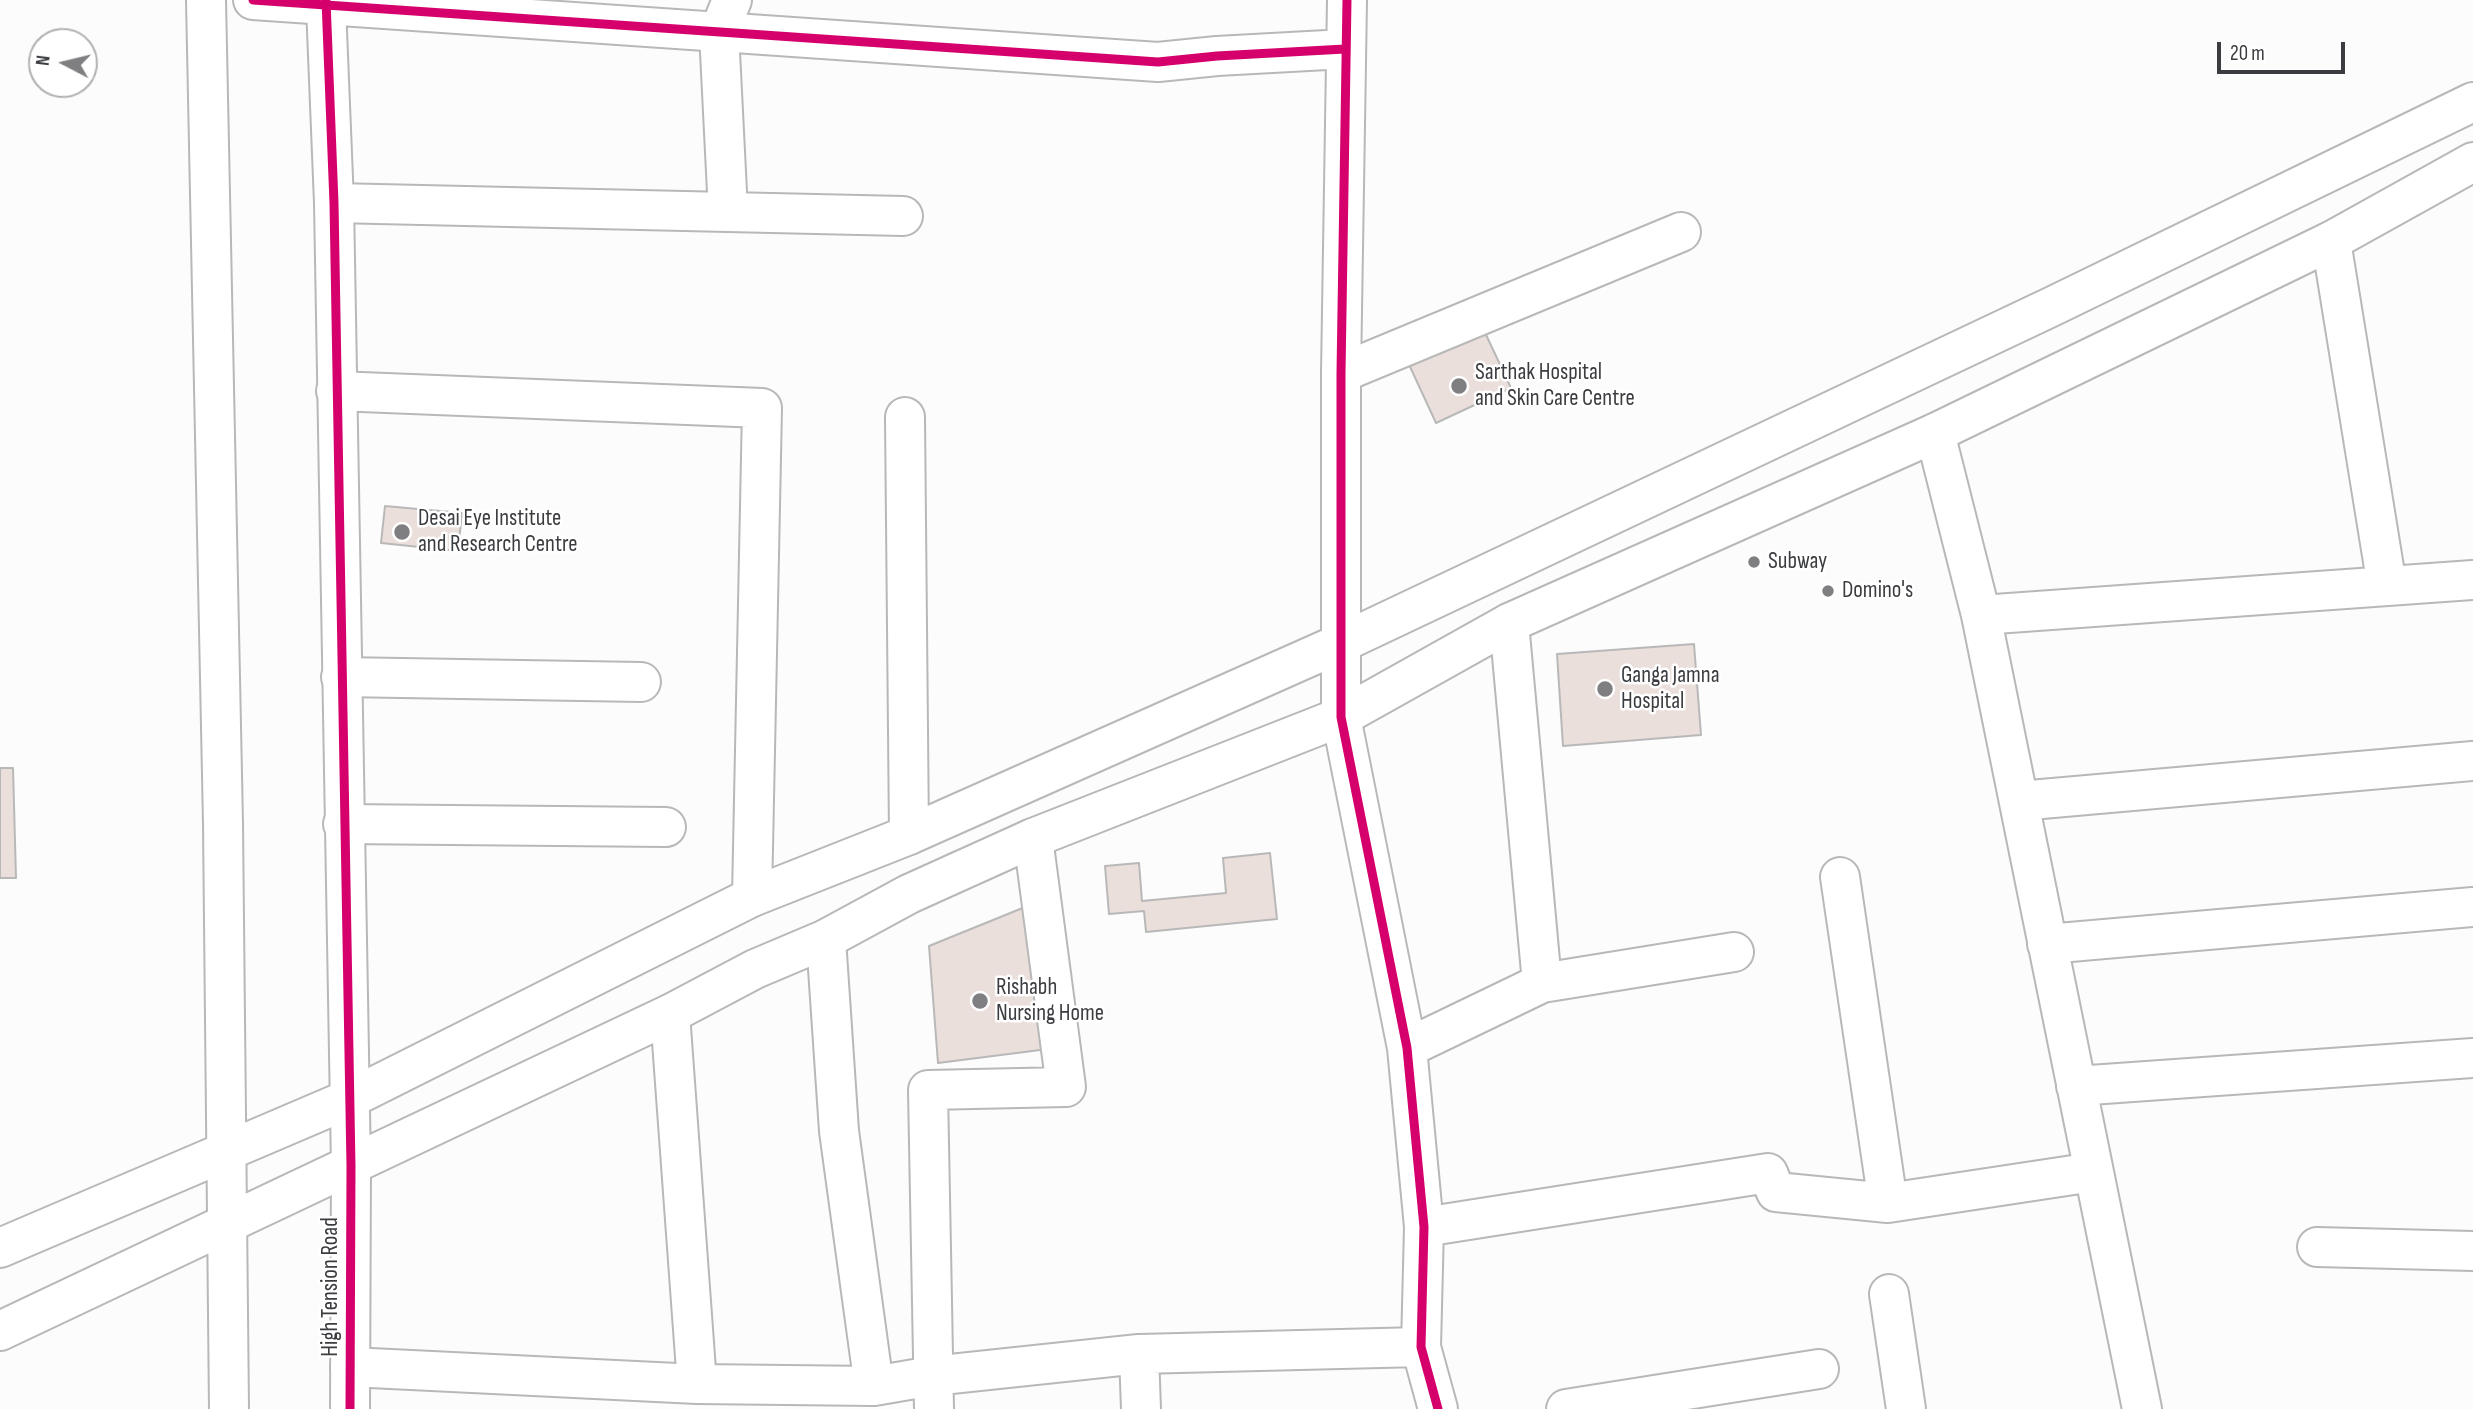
<!DOCTYPE html>
<html>
<head>
<meta charset="utf-8">
<style>
  body { margin:0 }
  #map { position:relative; width:2473px; height:1409px; overflow:hidden; background:#fcfcfd; font-family:"Sofia Sans Condensed",sans-serif }
  canvas { display:block }
  .north { position:absolute; left:28px; top:28px; width:70px; height:70px; box-sizing:border-box; background:#fff; border:2px solid #b1b1b2; border-radius:50%; rotate:277deg; font-size:19px; font-weight:700; line-height:28px; text-align:center; color:#3b3c3f }
  .north::after { content:''; display:block; margin:auto; width:24px; height:32px; background:#7f7f82; clip-path:polygon(50% 0,100% 100%,50% 72%,0 100%) }
  .scale { position:absolute; left:2217px; top:42px; width:128px; height:32px; box-sizing:border-box; border:4px solid #3b3c3f; border-top:0; padding-left:9px; font-size:21px; line-height:24px; white-space:nowrap; color:#3b3c3f; -webkit-text-stroke:5px #fff; paint-order:stroke }
</style>
</head>
<body>
<div id="map">
<canvas width="2473" height="1409"></canvas>
<div class="north">N</div>
<div class="scale">20 m</div>
</div>
<script>
const ctx = document.querySelector('canvas').getContext('2d');
ctx.lineJoin = 'round';
function fillPath(path, color) { ctx.fillStyle = color; ctx.fill(path, 'evenodd'); }
const poly = rows => new Path2D(rows.map(r => 'M' + r).join(''));
function strokePath(path, color, width, dash) { ctx.strokeStyle = color; ctx.lineWidth = width; ctx.lineCap = dash ? 'butt' : 'round'; ctx.setLineDash(dash || []); ctx.stroke(path); }
function drawText(font, color, halo, rows, align = 'center') {
  ctx.font = font + ' "Sofia Sans Condensed",sans-serif'; ctx.lineWidth = 5; ctx.setLineDash([]); ctx.textBaseline = 'middle'; ctx.strokeStyle = halo; ctx.fillStyle = color; for (const [text, x, y, turn = 0] of rows) {
    ctx.save(); ctx.translate(x, y); ctx.rotate((+turn || 0) * Math.PI / 180); ctx.textAlign = isNaN(turn) ? turn : align; if (halo) ctx.strokeText(text, 0, 0); ctx.fillText(text, 0, 0); ctx.restore();
  }
}
const building = poly([
  [1481,324,1511,388,1436,423,1406,358,1481,324],
  [385,506,462,513,458,551,381,543,385,506],
  [1694,644,1701,735,1563,746,1557,654,1694,644],
  [0,768,13,768,16,878,0,878,0,768],
  [1270,853,1277,919,1146,932,1144,911,1109,914,1105,866,1139,863,1142,901,1226,893,1223,858,1270,853],
  [1030,905,1048,1049,938,1063,929,946,1030,905]
]);
fillPath(building, '#ebdfdb');
strokePath(building, '#b9b8b8', 2);
const minor = poly([
  [334,203,903,216],
  [728,212,719,32,732,0],
  [2331,241,2387,586],
  [1341,373,1681,232],
  [336,391,762,408,752,897],
  [905,417,909,835],
  [1935,433,1981,615,2142,1409],
  [1981,615,2473,580],
  [1509,623,1542,983],
  [341,677,641,682],
  [1341,717,1407,1048,1424,1227,1421,1347,1438,1409],
  [2019,801,2473,761],
  [343,824,666,827],
  [1840,877,1888,1203,2093,1172],
  [826,939,839,1131,874,1386],
  [2047,944,2473,907],
  [670,1014,697,1384],
  [1407,1048,1542,983,1734,952],
  [2076,1086,2473,1058],
  [1424,1227,1768,1173,1776,1192,1888,1203],
  [2317,1247,2473,1251],
  [1889,1294,1906,1409],
  [1139,1354,1141,1409],
  [350,1367,697,1384,874,1386,932,1376,1139,1354,1421,1347],
  [934,1409,928,1090,1066,1087,1033,838],
  [1566,1409,1819,1369]
]);
const tertiary = poly([
  [206,0,223,823,229,1409],
  [253,0,1158,62,1217,56,1345,49],
  [326,6,334,203,351,1166,350,1409],
  [1341,717,1341,373,1347,0]
]);
const secondary = poly([
  [0,1248,349,1099,752,897,909,835,1341,643,2051,307,2473,102],
  [0,1331,670,1014,755,969,826,939,909,894,1033,838,1341,717,1509,623,1935,433,2331,241,2473,162]
]);
strokePath(minor, '#b8b8b9', 42);
strokePath(tertiary, '#b8b8b9', 42);
strokePath(secondary, '#b8b8b9', 42);
strokePath(minor, '#fff', 38);
strokePath(tertiary, '#fff', 38);
strokePath(secondary, '#fff', 38);
strokePath(poly([
  [253,0,1158,62,1217,56,1345,49],
  [326,0,334,203,351,1166,350,1409],
  [1347,0,1341,373,1341,717,1407,1048,1424,1227,1421,1347,1438,1409]
]), '#d6006c', 9);
for (const [x, y, r, color] of [
  [1459,386,9,"#7f7f82"],
  [402,532,9,"#7f7f82"],
  [1754,562,7,"#7f7f82"],
  [1828,591,7,"#7f7f82"],
  [1605,689,9,"#7f7f82"],
  [980,1001,9,"#7f7f82"]
]) { const dot = new Path2D(); dot.arc(x, y, r, 0, 2 * Math.PI); ctx.fillStyle = color; ctx.fill(dot); strokePath(dot, '#fff', 2.5); }
drawText('23px', '#3b3c3f', '#fff', [
  ["Sarthak Hospital",1475,373],
  ["and Skin Care Centre",1475,399],
  ["Desai Eye Institute",418,519],
  ["and Research Centre",418,545],
  ["Subway",1768,562],
  ["Domino's",1842,591],
  ["Ganga Jamna",1621,676],
  ["Hospital",1621,702],
  ["Rishabh",996,988],
  ["Nursing Home",996,1014]
], 'left');
drawText('23px', '#3b3c3f', '#fff', [
  ["High Tension Road",331,1287,-90]
]);
</script>
</body>
</html>
